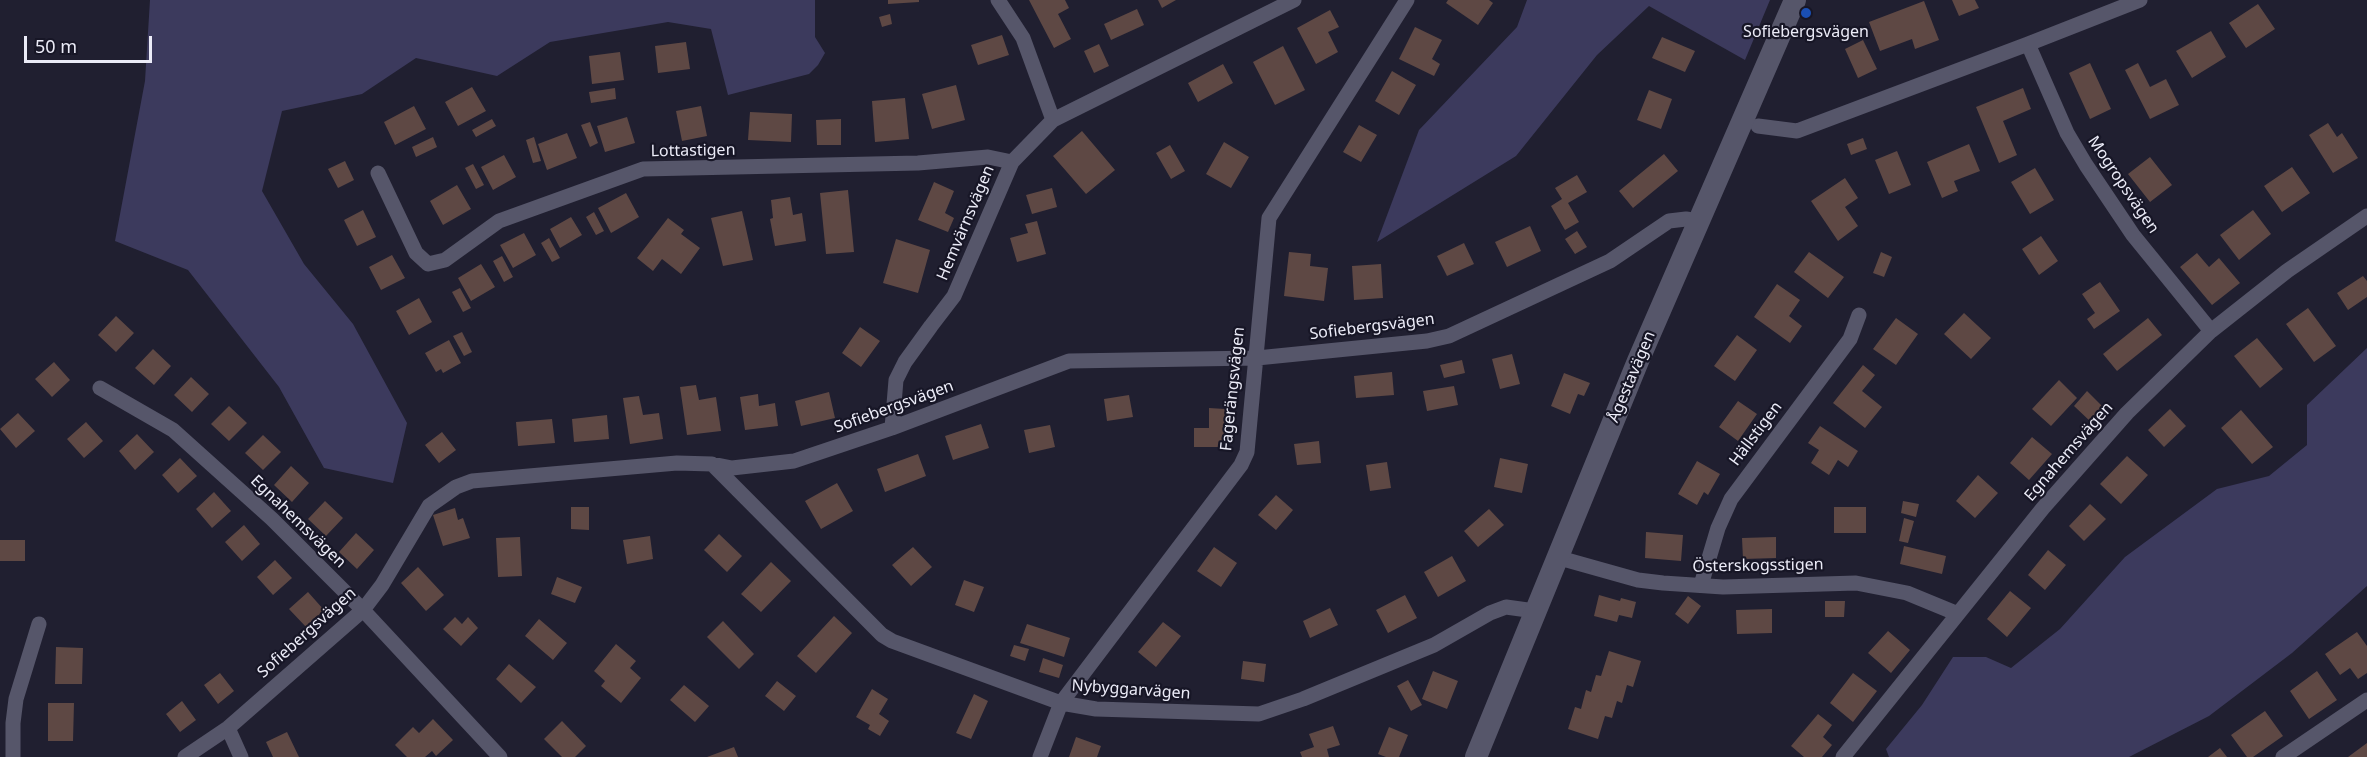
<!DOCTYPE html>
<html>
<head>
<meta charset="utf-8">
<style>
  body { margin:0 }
  #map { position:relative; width:2367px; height:757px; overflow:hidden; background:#201f30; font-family:"Noto Sans",sans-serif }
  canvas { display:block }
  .scale { position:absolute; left:24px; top:36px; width:128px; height:27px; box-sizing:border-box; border:3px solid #ebebf7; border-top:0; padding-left:8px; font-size:18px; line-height:21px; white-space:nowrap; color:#ebebf7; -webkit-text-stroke:4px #171626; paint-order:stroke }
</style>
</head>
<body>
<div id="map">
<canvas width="2367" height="757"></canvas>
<div class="scale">50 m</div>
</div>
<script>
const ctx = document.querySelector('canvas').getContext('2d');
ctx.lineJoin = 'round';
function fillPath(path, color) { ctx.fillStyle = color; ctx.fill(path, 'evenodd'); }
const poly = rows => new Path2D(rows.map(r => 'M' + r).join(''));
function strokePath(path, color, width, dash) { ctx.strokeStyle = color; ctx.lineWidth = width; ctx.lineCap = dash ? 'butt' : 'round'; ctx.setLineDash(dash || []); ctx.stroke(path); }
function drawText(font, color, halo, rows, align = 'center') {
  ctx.font = font + ' "Noto Sans",sans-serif'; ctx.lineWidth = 4.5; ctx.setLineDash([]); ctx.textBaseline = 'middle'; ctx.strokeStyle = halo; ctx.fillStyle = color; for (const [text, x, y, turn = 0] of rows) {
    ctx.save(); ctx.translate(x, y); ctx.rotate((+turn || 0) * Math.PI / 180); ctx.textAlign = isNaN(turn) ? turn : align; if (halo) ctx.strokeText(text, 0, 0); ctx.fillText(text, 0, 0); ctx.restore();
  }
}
fillPath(poly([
  [150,0,815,0,815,37,825,53,818,65,809,74,728,95,711,29,668,22,550,42,497,76,416,58,362,94,282,111,262,191,304,264,353,324,407,423,393,483,324,468,279,387,188,270,115,241,145,81],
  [1527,0,1770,0,1745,60,1649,6,1597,55,1516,156,1377,242,1419,130,1517,27],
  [2367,348,2367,586,2292,653,2209,716,2129,757,1889,757,1886,749,1922,705,1953,657,1986,657,2011,668,2060,629,2125,557,2217,489,2269,476,2307,445,2307,405]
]), '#3c3a5d');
fillPath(poly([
  [888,0,919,0,919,2,888,4],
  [1029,0,1065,0,1069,8,1058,14,1071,39,1054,48],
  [1158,0,1176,0,1162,8],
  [1448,0,1489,0,1493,3,1478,25,1446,3],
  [1952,0,1975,0,1979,8,1959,16],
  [1924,1,1939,40,1915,49,1912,39,1880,51,1869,22],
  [2258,4,2275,29,2246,48,2229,23],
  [1137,9,1144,25,1111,40,1104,24],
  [1330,10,1339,27,1328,32,1338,52,1316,64,1297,28],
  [890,14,892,24,882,27,879,17],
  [1415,27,1442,40,1432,59,1440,64,1434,76,1399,59],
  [2211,31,2226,57,2192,78,2176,51],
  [1002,35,1009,55,978,65,971,45],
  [1662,37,1695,51,1685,72,1652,58],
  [1863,40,1877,69,1858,78,1845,49],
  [686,42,690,69,658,73,655,46],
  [1099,44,1109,66,1094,73,1084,51],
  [1283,46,1305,90,1275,105,1253,62],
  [620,52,624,80,592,84,589,56],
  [2090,63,2111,109,2090,119,2069,73],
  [2138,63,2150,87,2166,79,2179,105,2150,119,2125,70],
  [1223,64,1233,83,1198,102,1188,83],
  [1392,71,1416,85,1399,115,1375,101],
  [956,85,965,120,932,129,922,94],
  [472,87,486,111,458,126,445,102],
  [615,88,616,99,591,103,589,92],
  [2023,88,2031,109,2003,121,2017,155,1999,163,1976,107],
  [1649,90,1672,99,1661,129,1637,120],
  [905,98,909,139,875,142,872,101],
  [414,106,426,129,395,145,384,122],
  [701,106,707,136,682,141,676,111],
  [750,112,792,114,791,142,748,140],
  [627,117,635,143,605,152,597,126],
  [492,119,496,126,476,137,472,130],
  [841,119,841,145,817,145,816,120],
  [590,122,598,143,590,147,581,125],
  [2328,123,2337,137,2342,133,2358,158,2333,173,2309,135],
  [1359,125,1377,135,1361,162,1343,152],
  [1082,131,1115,170,1086,194,1053,156],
  [567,133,577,158,547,170,538,144],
  [433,137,437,147,416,157,412,147],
  [534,137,541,161,533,163,526,140],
  [1863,138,1867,149,1851,155,1847,144],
  [1224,142,1249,157,1231,188,1206,174],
  [1969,144,1980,171,1954,181,1958,191,1942,198,1927,162],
  [1170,145,1185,171,1171,179,1156,153],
  [1897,151,1911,185,1889,194,1875,160],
  [1664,154,1678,171,1633,208,1619,191],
  [504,155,516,177,493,190,481,167],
  [2150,157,2172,185,2150,202,2128,174],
  [345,161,354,180,338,188,328,169],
  [473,164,484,185,476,189,465,168],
  [2292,167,2310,193,2282,212,2264,186],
  [2035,168,2054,200,2030,214,2011,182],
  [1577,175,1587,192,1568,203,1579,222,1565,230,1551,206,1562,199,1555,188],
  [1845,178,1858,198,1845,207,1858,226,1838,241,1811,201],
  [934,182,954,191,945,213,954,218,948,232,918,220],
  [457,185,471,209,443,225,430,201],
  [1052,188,1057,207,1032,214,1026,195],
  [848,190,854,252,826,254,820,193],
  [626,193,639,217,611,233,598,208],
  [790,197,793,215,802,213,806,241,775,246,770,219,773,218,771,200],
  [363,210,376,237,357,246,344,220],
  [2253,210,2271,234,2239,260,2220,235],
  [742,211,753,260,723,266,711,218],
  [594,212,604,231,596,235,586,217],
  [571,217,582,235,560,248,550,229],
  [668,218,684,230,681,234,700,248,681,274,662,259,653,271,637,258],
  [1037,221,1046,254,1017,262,1010,238,1028,233,1025,224],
  [1530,226,1541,251,1507,267,1495,242],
  [1577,231,1587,247,1575,254,1565,239],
  [524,233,536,255,513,268,500,245],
  [2041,236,2058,261,2039,275,2022,249],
  [549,238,560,258,552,262,541,243],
  [896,239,930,250,918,293,883,283],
  [1464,243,1474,264,1447,276,1437,256],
  [1289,252,1311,254,1310,266,1328,268,1324,301,1284,296],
  [1809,252,1844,277,1828,298,1794,272],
  [1881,252,1892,257,1884,277,1873,273],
  [2197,253,2209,267,2219,258,2240,283,2212,305,2180,267],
  [392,255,405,278,381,290,369,267],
  [502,256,513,277,504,282,493,261],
  [481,264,495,287,471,301,458,278],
  [1381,264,1383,298,1354,300,1352,266],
  [2363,276,2367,281,2367,297,2348,310,2337,293],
  [2100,282,2120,311,2094,329,2087,319,2095,313,2082,294],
  [1777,284,1800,300,1789,316,1802,326,1790,343,1754,317],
  [460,288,471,308,463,312,452,292],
  [419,298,432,322,409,335,396,311],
  [2308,308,2336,346,2314,362,2286,324],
  [1964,313,1991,338,1971,359,1944,334],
  [116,316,134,333,116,352,98,335],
  [1896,318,1918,334,1896,365,1873,349],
  [2148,318,2162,335,2117,371,2103,354],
  [860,327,880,341,861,367,842,353],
  [462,332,472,352,464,356,453,336],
  [1737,335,1757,350,1735,381,1714,366],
  [2257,338,2283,369,2260,388,2234,356],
  [449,340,461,363,443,373,441,369,436,372,425,353],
  [153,349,171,366,154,385,135,368],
  [1512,354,1520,384,1500,389,1492,359],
  [1462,360,1465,373,1444,378,1440,365],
  [54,362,70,380,52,397,35,379],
  [1863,365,1875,375,1862,391,1882,407,1865,428,1833,403],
  [1392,372,1394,395,1356,398,1354,376],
  [1564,373,1590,383,1584,396,1578,394,1570,414,1551,406],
  [191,377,209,394,192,412,174,395],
  [2059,380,2077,398,2051,426,2032,409],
  [696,385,699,400,716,397,721,431,687,435,680,387],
  [1454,386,1458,405,1427,411,1423,391],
  [2087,391,2105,409,2092,423,2074,406],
  [829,392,835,418,801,426,795,401],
  [758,394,759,406,775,403,778,426,745,430,740,397],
  [1129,395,1133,417,1107,421,1104,399],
  [639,396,643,415,659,413,663,439,630,444,623,398],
  [1738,401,1757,414,1738,441,1719,427],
  [229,406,247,423,229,441,211,424],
  [1209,408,1225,409,1224,447,1194,447,1194,428,1209,428],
  [2170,409,2186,426,2164,447,2148,430],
  [2241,410,2273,447,2252,464,2221,428],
  [18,413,35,431,16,448,0,429],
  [607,415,609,439,574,442,572,419],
  [552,419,555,443,518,446,516,422],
  [86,422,103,441,84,458,67,439],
  [981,424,989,448,953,460,945,436],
  [1050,425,1055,447,1029,453,1024,430],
  [1820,426,1858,451,1848,467,1838,460,1829,475,1811,463,1819,450,1808,443],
  [442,432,456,450,439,463,425,445],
  [137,434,154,452,135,470,119,451],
  [263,435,281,452,263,470,245,453],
  [2032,437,2052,454,2029,480,2010,463],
  [1319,441,1321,463,1297,465,1294,444],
  [918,454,926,476,885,492,877,469],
  [2127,456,2148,475,2121,504,2100,484],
  [180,458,197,476,178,493,162,475],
  [1500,458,1528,464,1522,493,1494,487],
  [1697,461,1720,474,1708,495,1704,492,1697,505,1678,494],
  [1387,462,1391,488,1370,491,1366,465],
  [291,466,309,483,292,502,274,485],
  [1978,475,1998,493,1975,518,1956,501],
  [837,483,853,511,821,529,805,501],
  [214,492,231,511,212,528,196,509],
  [1276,495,1293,510,1276,530,1258,515],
  [325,501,343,518,326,536,308,519],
  [1903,501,1919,504,1916,517,1901,513],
  [2090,504,2106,519,2084,541,2069,526],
  [571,507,589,507,589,530,571,529],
  [1834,507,1866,507,1866,533,1834,533],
  [455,508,458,520,463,518,470,538,443,546,433,515],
  [1489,509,1504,525,1478,547,1464,531],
  [1904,518,1914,521,1908,543,1899,541],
  [244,525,260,544,242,561,225,542],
  [1646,532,1683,535,1681,561,1645,558],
  [356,533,374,550,357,569,339,552],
  [719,534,742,556,727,572,704,550],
  [650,536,653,559,627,564,623,540],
  [520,537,522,576,498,577,496,538],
  [1776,537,1776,558,1743,559,1742,538],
  [0,540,25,540,25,561,0,561],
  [1904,546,1946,556,1942,574,1900,564],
  [913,547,932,567,911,586,892,565],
  [1214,547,1237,563,1221,587,1197,571],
  [2048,550,2066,565,2045,590,2028,575],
  [1452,556,1466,581,1438,597,1424,572],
  [275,560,292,578,273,595,257,577],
  [771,562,791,581,761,612,741,594],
  [418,567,444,595,426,611,401,583],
  [557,577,582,587,575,603,551,594],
  [964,580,984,587,974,612,955,605],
  [2010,591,2031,608,2007,637,1987,619],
  [308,592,324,610,306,627,289,609],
  [1405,595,1417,618,1388,633,1376,610],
  [1599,595,1620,601,1621,598,1636,602,1632,618,1619,615,1617,622,1594,616],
  [1688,596,1701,606,1688,624,1675,614],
  [1825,601,1845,601,1844,617,1825,617],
  [1330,608,1338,625,1310,638,1303,621],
  [1772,609,1772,633,1737,634,1736,610],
  [834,616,852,633,816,673,797,656],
  [455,617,462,624,468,617,478,628,461,646,443,629],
  [539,619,567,643,553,660,525,636],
  [723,621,754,654,739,669,707,637],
  [1163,622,1181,636,1156,667,1138,652],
  [1027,624,1070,638,1064,657,1020,643],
  [1888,631,1910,650,1891,673,1868,653],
  [2357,632,2367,646,2367,673,2358,679,2350,668,2340,675,2325,654],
  [616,644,636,661,630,668,641,678,621,703,601,686,605,681,594,671],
  [1014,645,1029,649,1025,661,1010,656],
  [56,647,83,648,82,684,55,684],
  [1609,651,1641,661,1633,687,1627,685,1622,703,1617,701,1612,718,1605,716,1598,739,1568,729,1575,707,1581,709,1586,690,1591,692,1596,675,1601,676],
  [1043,658,1063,665,1059,678,1039,672],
  [1243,661,1266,664,1264,682,1241,679],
  [509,664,536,687,521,703,496,679],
  [1433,671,1458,681,1447,709,1422,699],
  [2317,671,2337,700,2309,719,2290,691],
  [220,673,234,691,218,704,204,685],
  [1853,673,1877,691,1853,722,1830,703],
  [1408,680,1422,705,1411,711,1397,686],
  [777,681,796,696,784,711,765,696],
  [684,685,709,706,695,722,670,700],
  [872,689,888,699,879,714,889,721,880,736,868,729,870,725,856,717],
  [974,694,988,701,971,739,956,733],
  [182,701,196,720,180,732,166,714],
  [48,703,74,703,73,741,48,741],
  [2265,711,2283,736,2253,757,2247,757,2231,735],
  [1818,714,1832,725,1823,737,1832,745,1822,757,1804,757,1791,746],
  [433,719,453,740,436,756,432,751,425,757,407,757,395,745,413,727,419,733],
  [562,721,586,746,575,757,562,757,544,739],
  [1333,726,1340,745,1327,749,1329,757,1302,757,1300,752,1314,747,1309,734],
  [1389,727,1408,735,1399,757,1386,757,1378,754],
  [287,732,299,757,273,757,266,742],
  [1076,737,1101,746,1097,757,1069,757],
  [2367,743,2367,757,2348,757],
  [734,747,738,757,707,757],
  [2220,748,2227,757,2208,757]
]), '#5e4844');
strokePath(poly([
  [998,0,1023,38,1053,120],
  [2028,44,2067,133,2086,165,2133,235,2211,331],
  [1758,126,1797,131,2028,44,2140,0],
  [378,173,416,253,428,264,445,260,499,221,643,169,918,163,988,157,1012,162],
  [100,388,173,430,272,519,363,610,500,757],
  [892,428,896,380,905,362,931,326,954,296,1012,162,1053,120,1294,0],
  [712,464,882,635,892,641,1061,703,1096,709,1259,714,1303,699,1434,645,1490,613,1506,607,1535,611],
  [1556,557,1638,580,1663,583,1723,587,1856,583,1907,593,1958,614],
  [1701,585,1718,528,1731,499,1850,339,1859,315],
  [228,728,241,757],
  [13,757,13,723,16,699,39,624],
  [185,757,228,728,363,610,382,585,429,506,456,487,472,481,677,463,712,464,732,468,794,461,892,428,1069,361,1257,358,1427,341,1449,336,1610,261,1669,221,1686,219,1699,221],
  [1040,757,1061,703,1241,465,1247,452,1269,218,1407,0],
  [1843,757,2043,508,2127,413,2211,331,2287,271,2367,216],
  [2283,757,2367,700]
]), '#56566a', 15);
strokePath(poly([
  [1476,757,1638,361,1795,0]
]), '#56566a', 22);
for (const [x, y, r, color] of [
  [1806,13,6,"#1a4fb4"]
]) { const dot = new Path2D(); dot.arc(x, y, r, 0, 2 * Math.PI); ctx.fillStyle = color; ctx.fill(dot); strokePath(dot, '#171626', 2); }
drawText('16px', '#ebebf7', '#171626', [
  ["Sofiebergsvägen",1806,32]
]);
drawText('16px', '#ebebf7', '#171626', [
  ["Lottastigen",693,151,-1],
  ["Mogropsvägen",2123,185,56],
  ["Hemvärnsvägen",966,223,-67],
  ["Sofiebergsvägen",1372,327,-7],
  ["Ågestavägen",1632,377,-67],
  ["Fagerängsvägen",1233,389,-84],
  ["Sofiebergsvägen",894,407,-20],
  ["Hällstigen",1756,434,-53],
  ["Egnahemsvägen",2069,452,-49],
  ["Egnahemsvägen",298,522,44],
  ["Österskogsstigen",1758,566,-1],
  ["Sofiebergsvägen",307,633,-42],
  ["Nybyggarvägen",1131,690,4]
]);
</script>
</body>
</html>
